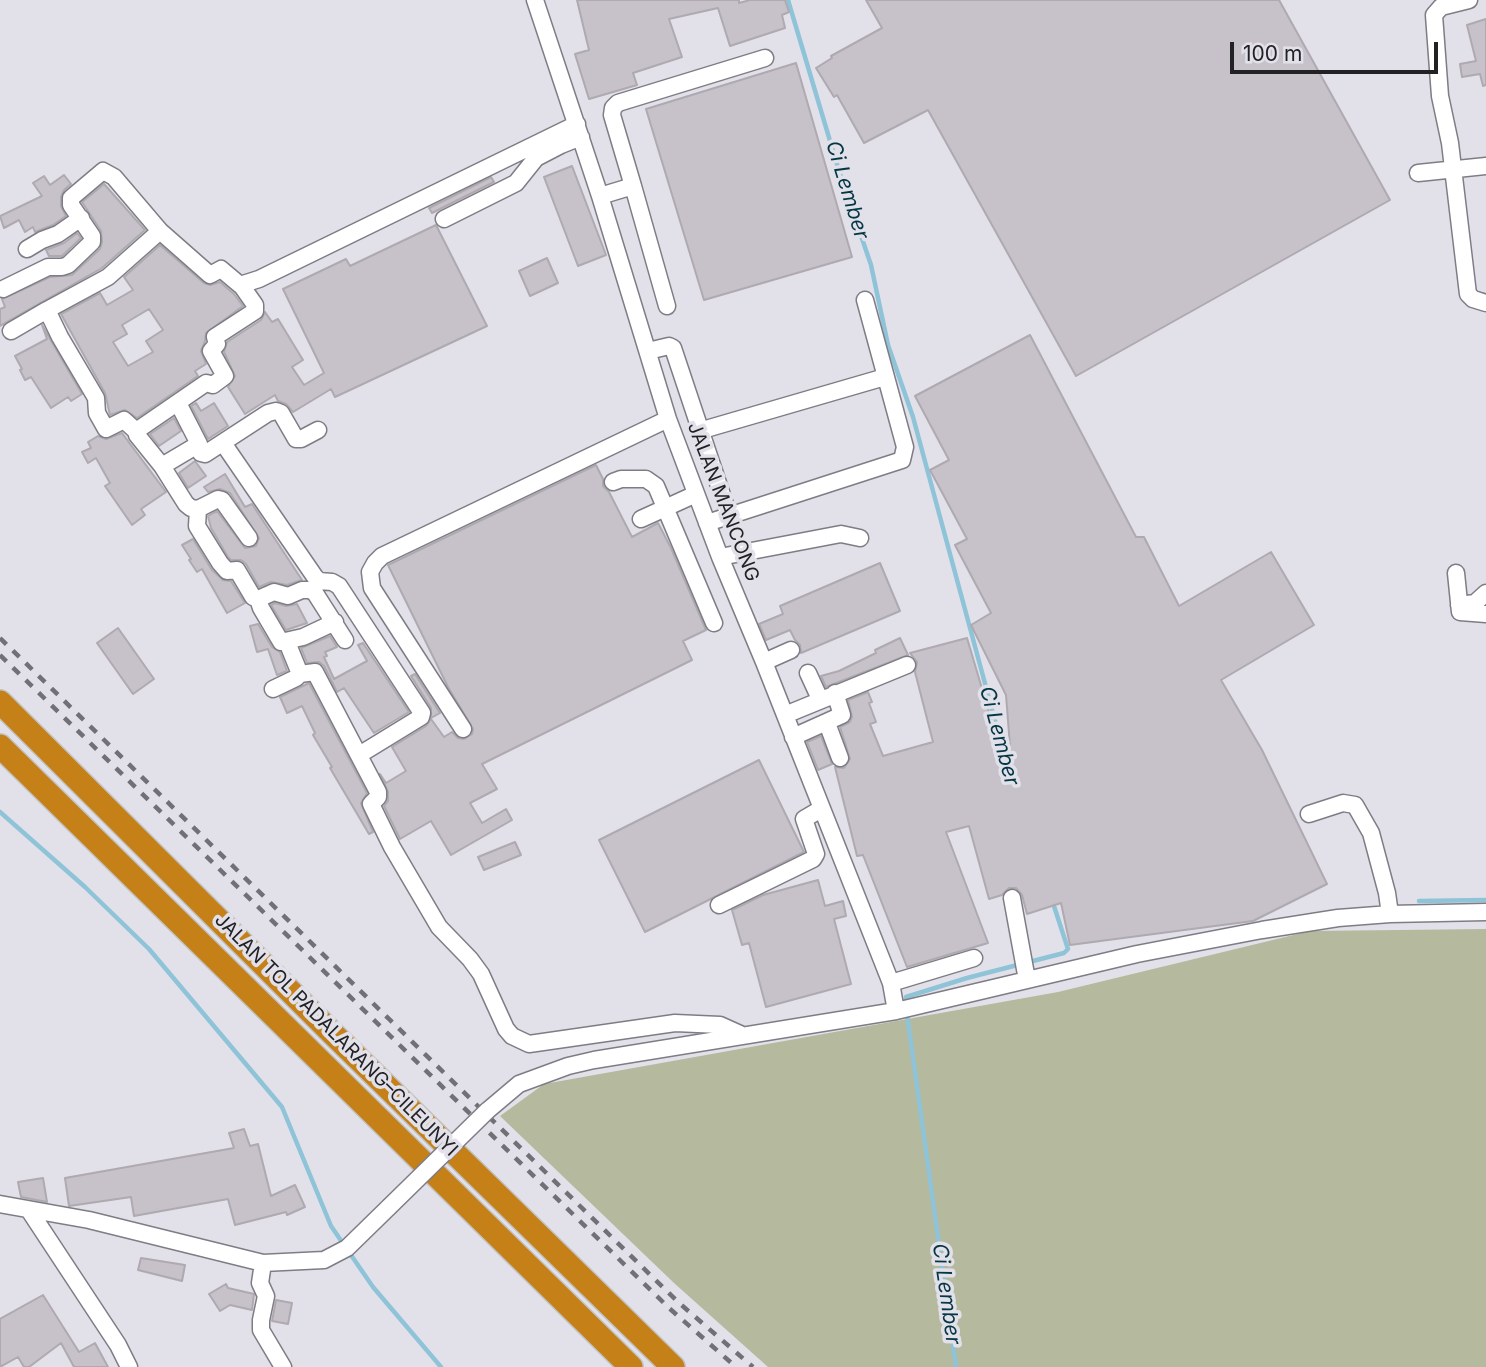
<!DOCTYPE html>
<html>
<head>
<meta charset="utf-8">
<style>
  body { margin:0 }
  #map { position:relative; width:1486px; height:1367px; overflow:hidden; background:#e2e1ea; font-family:Inter,sans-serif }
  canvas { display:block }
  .scale { position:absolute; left:1230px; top:42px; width:208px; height:32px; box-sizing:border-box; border:4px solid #222225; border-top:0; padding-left:9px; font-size:21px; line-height:24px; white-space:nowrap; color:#222225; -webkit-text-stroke:5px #e2e1ea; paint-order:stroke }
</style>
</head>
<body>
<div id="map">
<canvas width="1486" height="1367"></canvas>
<div class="scale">100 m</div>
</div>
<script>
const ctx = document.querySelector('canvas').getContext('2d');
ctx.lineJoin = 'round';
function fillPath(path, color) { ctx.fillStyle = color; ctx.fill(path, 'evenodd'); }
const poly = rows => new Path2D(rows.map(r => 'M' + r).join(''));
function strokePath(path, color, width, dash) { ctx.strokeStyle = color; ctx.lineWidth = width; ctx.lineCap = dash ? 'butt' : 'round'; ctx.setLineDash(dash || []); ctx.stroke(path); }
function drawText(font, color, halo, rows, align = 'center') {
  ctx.font = font + ' Inter,sans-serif'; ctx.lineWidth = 7; ctx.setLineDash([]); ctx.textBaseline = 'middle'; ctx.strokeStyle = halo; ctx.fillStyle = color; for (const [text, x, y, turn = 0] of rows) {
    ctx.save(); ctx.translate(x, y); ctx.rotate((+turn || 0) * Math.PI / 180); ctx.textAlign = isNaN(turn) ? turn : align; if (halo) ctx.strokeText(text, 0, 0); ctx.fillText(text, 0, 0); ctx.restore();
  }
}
fillPath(poly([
  [1486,929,1486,1367,768,1367,674,1283,500,1116,544,1084,1058,992,1310,931]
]), '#b5b99e');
strokePath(poly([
  [788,0,839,171,871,265,888,345,913,417,1010,776],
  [0,812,85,887,149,949,282,1107,331,1226,373,1287,441,1367],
  [1419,901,1486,900],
  [906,1005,906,997,967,978,1064,953,1068,949,1052,900],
  [907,1014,956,1367]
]), '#8fc3d7', 4.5);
const building = poly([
  [577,0,739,0,739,3,750,0,785,0,789,12,782,15,785,28,730,46,718,8,669,19,682,57,633,73,637,85,589,99,575,54,589,50,577,0],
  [866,0,1279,0,1390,200,1076,376,928,110,864,143,837,95,834,97,816,68,832,58,831,56,882,28,866,0],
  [1486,19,1486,85,1483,86,1480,74,1462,77,1460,64,1476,61,1467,25,1486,19],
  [796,63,852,257,704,300,646,109,796,63],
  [572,166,606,255,578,266,544,177,572,166],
  [64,175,71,184,64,190,61,197,61,206,66,216,53,225,35,232,33,227,25,232,19,220,4,228,0,216,42,196,33,183,44,176,50,185,64,175],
  [491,177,494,182,432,213,429,208,491,177],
  [104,184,145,230,102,268,0,326,0,309,5,307,2,299,50,277,72,275,100,249,102,242,101,231,82,202,104,184],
  [436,225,487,326,335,397,331,389,293,412,286,404,278,401,275,395,245,414,228,387,235,376,224,352,227,342,261,320,265,312,272,322,278,319,303,360,292,367,304,385,324,373,283,289,346,259,350,266,436,225],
  [77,233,81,238,62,256,49,256,46,250,64,243,77,233],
  [160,245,204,283,210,285,220,282,234,294,243,306,206,333,205,341,201,351,206,364,195,371,198,376,137,418,125,410,110,415,105,393,61,314,100,293,107,305,133,290,124,277,160,245],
  [149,309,163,330,146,341,153,352,128,366,113,342,127,334,122,325,149,309],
  [547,258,558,283,530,296,519,271,547,258],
  [42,325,82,394,71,401,68,397,51,408,31,377,25,380,20,370,22,369,15,356,47,339,42,325],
  [1030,335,1136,537,1144,537,1179,606,1271,552,1314,625,1221,680,1262,750,1327,884,1253,921,1070,945,1061,903,1027,914,1022,895,1016,888,1009,888,1002,895,989,899,969,826,946,832,988,943,907,967,863,855,857,856,835,767,844,768,850,759,840,727,850,722,852,717,848,700,868,692,872,702,869,703,876,722,870,724,883,756,933,742,915,672,917,662,910,653,967,638,1007,773,1012,772,1006,695,971,625,991,613,955,545,967,539,930,470,949,460,915,396,1030,335],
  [196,403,201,411,214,403,228,426,208,439,191,406,196,403],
  [174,418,181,431,159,446,150,434,174,418],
  [122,433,166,492,141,509,145,515,132,525,105,486,110,483,96,458,88,463,82,452,91,448,88,442,98,436,106,439,122,433],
  [195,461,206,476,188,488,179,473,195,461],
  [596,465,603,479,603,486,609,492,632,537,658,523,671,548,706,630,683,641,692,660,482,764,497,789,470,803,482,823,506,809,512,820,451,855,431,821,400,839,384,806,388,801,388,792,380,774,386,783,406,771,392,747,426,726,431,719,444,737,452,732,458,738,464,739,472,734,473,729,448,687,388,565,596,465],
  [225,474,245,507,252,504,302,580,287,585,271,582,259,587,246,564,241,560,231,560,228,557,211,528,208,516,217,511,245,548,256,546,259,538,230,493,220,489,208,492,204,487,225,474],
  [193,539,212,570,223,580,231,581,245,603,227,613,202,569,197,572,189,560,191,559,182,545,193,539],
  [880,563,900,611,801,653,800,645,795,640,790,630,766,640,759,624,783,614,780,606,880,563],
  [275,603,286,606,297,604,307,623,286,630,271,605,275,603],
  [258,624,272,647,280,652,287,671,277,675,268,649,257,652,250,626,258,624],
  [118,628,154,679,133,694,97,643,118,628],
  [330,636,337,647,325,652,327,656,324,657,334,679,367,661,358,645,363,643,409,712,374,733,344,688,337,692,324,666,319,662,307,663,301,648,330,636],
  [900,638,908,655,826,687,821,676,839,671,876,653,875,650,900,638],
  [415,674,440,713,431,718,431,708,411,676,415,674],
  [309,683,367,793,361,803,373,832,369,834,330,768,332,767,313,735,315,733,302,706,287,713,280,697,309,683],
  [821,736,832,764,818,770,807,742,821,736],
  [759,760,804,852,645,932,599,840,759,760],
  [515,842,521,855,484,870,478,857,515,842],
  [818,880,825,906,843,901,846,916,834,919,851,984,766,1007,749,943,742,945,732,910,763,895,818,880],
  [244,1129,250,1146,258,1144,271,1196,295,1185,305,1207,287,1215,286,1212,235,1225,228,1199,134,1216,131,1197,69,1206,65,1178,234,1148,229,1133,244,1129],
  [43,1178,47,1202,21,1197,18,1182,43,1178],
  [141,1258,185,1265,182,1281,138,1270,141,1258],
  [226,1284,228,1288,254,1294,252,1310,230,1305,220,1311,209,1294,226,1284],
  [43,1295,79,1352,95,1343,108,1367,74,1367,61,1343,29,1367,24,1367,18,1357,0,1367,0,1319,43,1295],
  [276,1300,292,1303,288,1324,272,1321,276,1300]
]);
fillPath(building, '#c7c1c9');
strokePath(building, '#afa9b0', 2);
const minor = poly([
  [535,0,600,196,668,419,720,557,764,662,891,983,896,1011],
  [1469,0,1441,7,1434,15,1440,96,1450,143,1468,294,1473,299,1486,303],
  [1418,173,1486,166],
  [633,186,612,115,613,108,618,103,765,58],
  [600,196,633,186,667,306],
  [444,219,516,183,536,158,561,145,581,137],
  [27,249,42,240,58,234,81,218],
  [241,285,255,305,255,311,215,337,217,344,211,351,225,376,213,385,206,383,139,429,136,431,137,435,162,466,186,504,191,508,198,509,197,526,220,563,227,571,237,570,253,597,258,599,274,592,288,596,302,590,310,590,315,593,345,640],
  [3,289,48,267,62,267,68,265,92,242,92,236,71,205,71,198,103,171,114,177,160,231,210,275,221,269,240,285,259,279,577,124],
  [11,331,47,310],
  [648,351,669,346,673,348,729,516],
  [178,403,199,444],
  [136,431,124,420,106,429,97,413,96,398,60,337,47,310,108,277,160,231],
  [699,431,885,377],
  [223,443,315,577,319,581,332,582,339,586,422,713,421,717,359,755],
  [162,466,199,444,201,453,205,454,268,413,276,411,281,413,296,439,301,439,318,430],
  [613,482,621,479,646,479,656,486,714,623],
  [198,509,218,499,222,500,249,538],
  [641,519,696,494],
  [707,523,902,460,905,447,865,300],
  [720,557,841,534,860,538],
  [1456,573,1460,612,1486,614],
  [258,599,261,608,281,642,303,637,335,622],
  [1459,605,1475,603,1486,593],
  [764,662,791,650],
  [808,673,820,699],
  [300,674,315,672,378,792,378,797,371,804,392,847,439,927,470,959,481,974,506,1029,512,1036,529,1044,675,1023,720,1025,740,1034],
  [273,689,296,678,300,674,287,642],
  [785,715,907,665],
  [827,723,840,758],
  [463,729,372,588,370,572,375,563,382,556,668,419],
  [793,737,842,715,835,693],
  [1309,814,1343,803,1355,805,1371,833,1387,893,1390,914],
  [1012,898,1027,980],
  [719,905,813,859,816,854,804,819,821,809],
  [891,983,974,958],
  [487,1111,519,1084,568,1066,594,1060,896,1011,1137,954,1262,930,1338,918,1390,914,1486,912],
  [0,1204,89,1220,263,1263,324,1260,347,1248,389,1207],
  [29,1210,118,1345,129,1367],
  [263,1263,260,1283,266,1296,261,1320,261,1330,283,1367]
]);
const highway = poly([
  [0,702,332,1033,673,1367],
  [0,746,631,1367]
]);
strokePath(minor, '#7e7d85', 19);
strokePath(highway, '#c1c1c2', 26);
strokePath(minor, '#fff', 16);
strokePath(highway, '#c58117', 23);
strokePath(poly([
  [0,638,678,1302,753,1367],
  [0,655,669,1308,736,1367]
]), '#717076', 4.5, [9, 9]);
const minorBridge = poly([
  [389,1207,487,1111]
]);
strokePath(minorBridge, '#7e7d85', 19, []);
strokePath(minorBridge, '#fff', 16);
drawText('19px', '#222225', '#e2e1ea', [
  ["JALAN MANCONG",723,502,69],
  ["JALAN TOL PADALARANG–CILEUNYI",336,1035,45]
]);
drawText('italic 21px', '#043644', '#e2e1ea', [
  ["Ci Lember",847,190,73],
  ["Ci Lember",999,736,75],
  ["Ci Lember",946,1294,82]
]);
</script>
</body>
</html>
